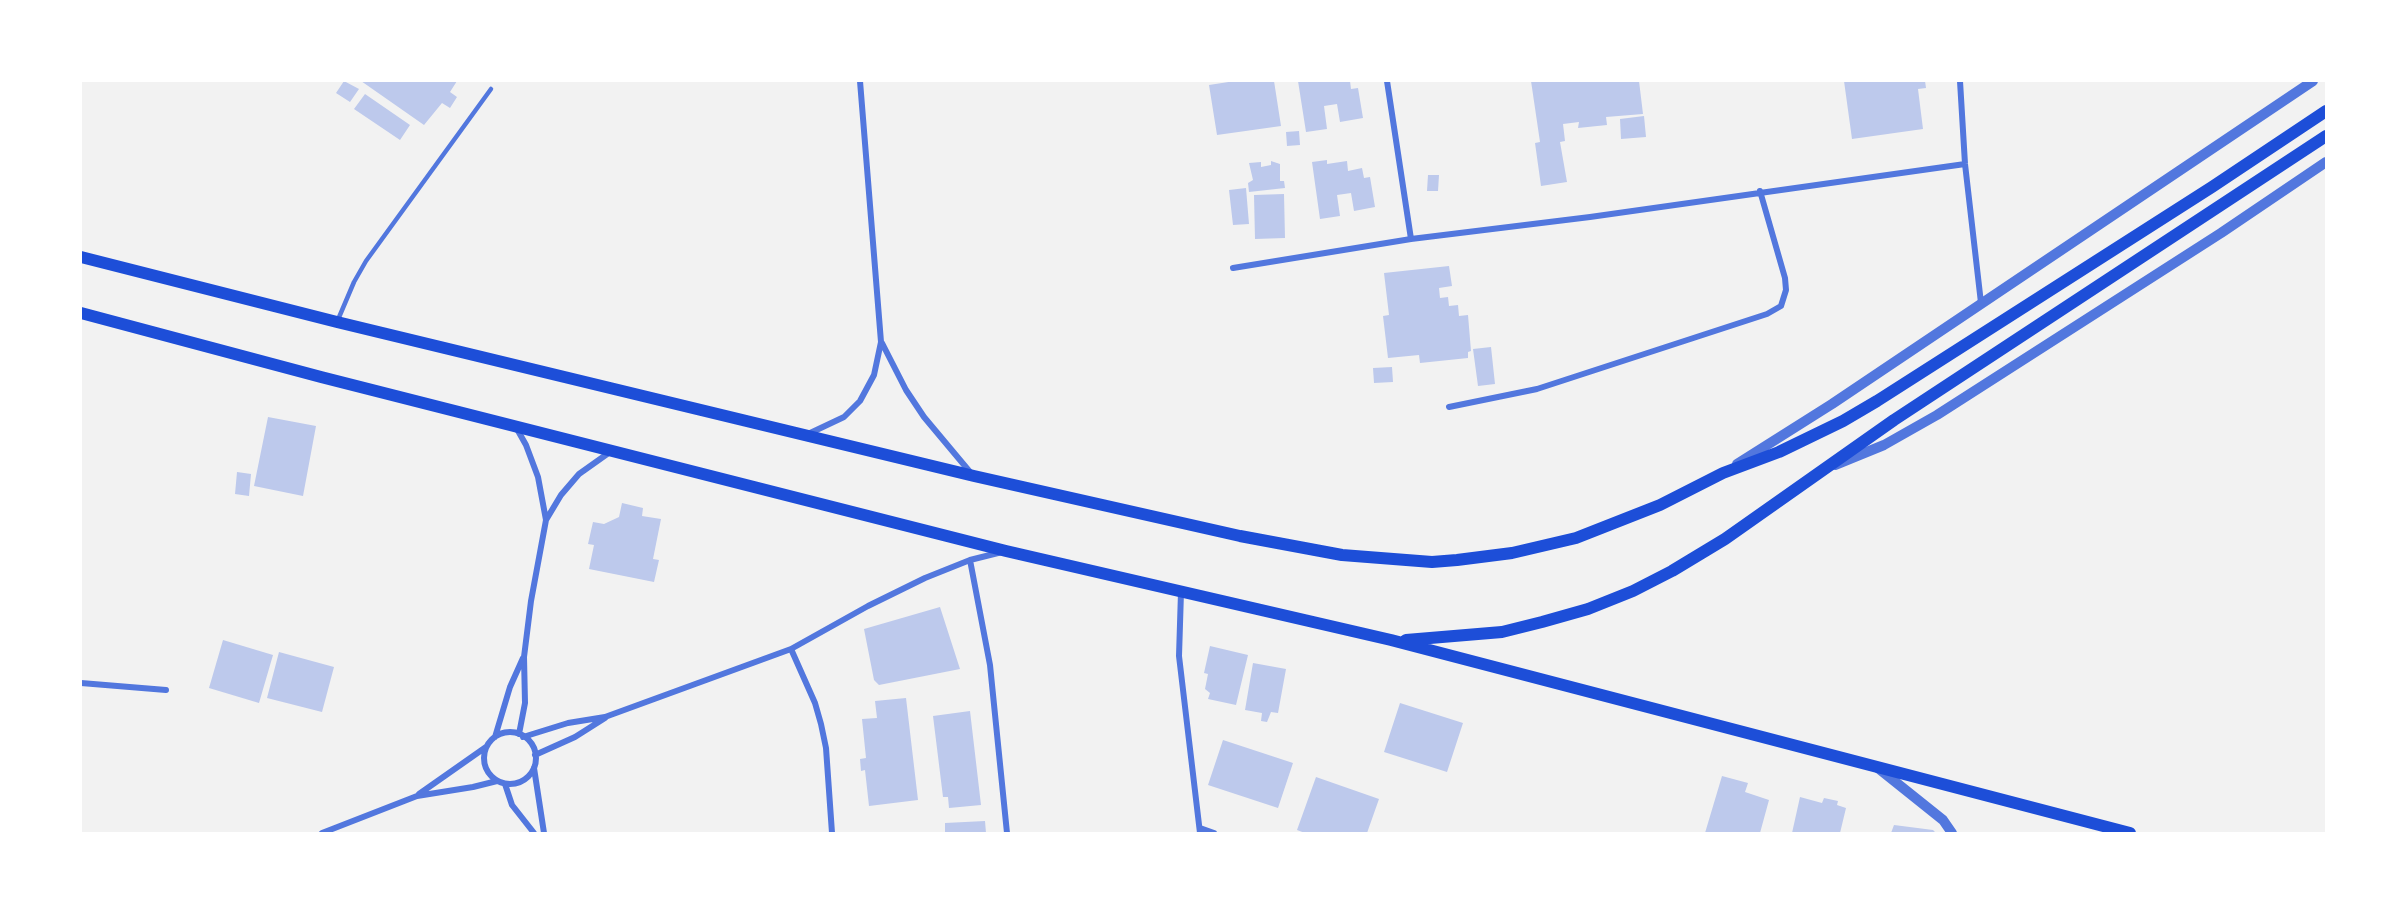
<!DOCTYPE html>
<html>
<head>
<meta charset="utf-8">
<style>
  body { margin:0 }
  #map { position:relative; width:2407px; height:914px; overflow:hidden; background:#f2f2f2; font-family:"Noto Serif",serif }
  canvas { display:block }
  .frame { position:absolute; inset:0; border:82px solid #fff; pointer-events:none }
</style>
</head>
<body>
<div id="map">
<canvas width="2407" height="914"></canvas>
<div class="frame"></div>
</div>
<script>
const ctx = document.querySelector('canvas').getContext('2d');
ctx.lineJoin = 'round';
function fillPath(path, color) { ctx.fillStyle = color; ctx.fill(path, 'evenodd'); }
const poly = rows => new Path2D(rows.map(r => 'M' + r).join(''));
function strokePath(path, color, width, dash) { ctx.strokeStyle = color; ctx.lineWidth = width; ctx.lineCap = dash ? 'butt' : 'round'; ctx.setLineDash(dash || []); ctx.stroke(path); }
fillPath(poly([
  [344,81,359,89,350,102,336,93],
  [361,81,457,81,450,92,457,97,450,108,442,103,424,125],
  [1235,81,1274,81,1281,126,1217,135,1209,85],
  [1298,81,1350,81,1351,89,1358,88,1363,118,1340,122,1337,104,1324,106,1327,129,1306,132],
  [1531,81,1639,81,1643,114,1606,117,1607,125,1578,128,1579,122,1563,124,1565,141,1560,142,1567,182,1541,186,1535,143,1540,142],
  [1844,81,1925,81,1926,88,1918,89,1923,129,1852,139],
  [365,94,410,125,400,140,354,109],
  [1644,116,1646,137,1621,139,1620,119],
  [1299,131,1300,145,1287,146,1286,132],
  [1327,160,1327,164,1347,161,1348,171,1362,168,1364,178,1370,177,1375,207,1354,211,1351,193,1337,195,1340,216,1320,219,1312,162],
  [1271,161,1280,164,1280,181,1284,181,1285,188,1249,192,1248,183,1253,180,1249,163,1261,162,1261,167,1271,165],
  [1428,175,1439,175,1438,191,1427,191],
  [1246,188,1249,224,1233,225,1229,190],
  [1284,194,1285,238,1255,239,1254,195],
  [1449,266,1452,286,1439,288,1440,298,1448,297,1449,306,1458,305,1459,316,1468,315,1471,351,1468,352,1468,358,1420,363,1419,355,1388,358,1383,316,1389,315,1384,273],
  [1491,347,1495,384,1478,386,1473,349],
  [1392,367,1393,382,1374,383,1373,368],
  [268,417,316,426,303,496,254,486],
  [237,472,251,474,249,496,235,494],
  [622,503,643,508,642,516,661,519,653,559,659,560,654,582,589,569,594,545,588,544,593,522,604,524,619,517],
  [940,607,960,669,879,685,874,680,864,629],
  [223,640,273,655,259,703,209,688],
  [1210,646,1248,655,1236,705,1208,699,1210,693,1205,689,1208,674,1204,673],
  [279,652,334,667,322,712,267,698],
  [1253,663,1286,669,1278,713,1271,712,1267,722,1261,721,1262,713,1245,710],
  [906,698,918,800,869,806,865,770,861,771,860,759,866,758,862,719,877,718,875,701],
  [1400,703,1463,723,1447,772,1384,752],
  [970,711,981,805,949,808,948,797,943,797,933,716],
  [1223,740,1293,763,1278,808,1208,785],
  [1722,776,1748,783,1745,792,1769,800,1760,833,1705,833],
  [1316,777,1379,799,1367,833,1305,833,1297,830],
  [1800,797,1822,803,1824,798,1838,801,1837,805,1846,808,1840,833,1792,833],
  [985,821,986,833,945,833,945,823],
  [1894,825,1933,830,1936,833,1891,833]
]), '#bdc9ec');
strokePath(poly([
  [337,322,354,282,366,261,491,89]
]), '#5277de', 4.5);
strokePath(poly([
  [1387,81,1411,239],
  [1960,81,1965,164,1981,303],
  [1233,268,1411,239,1590,217,1965,164],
  [882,343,906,390,924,417,970,472],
  [1449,407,1537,389,1767,314,1781,306,1786,290,1785,278,1760,191],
  [517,429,526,445,538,477,546,520,531,601,524,657,525,703,519,734],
  [808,434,844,417,860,401,874,375,881,342,860,81],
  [546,520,561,495,579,474,610,452],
  [970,560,990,665,1007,833],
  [1181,592,1179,656,1200,833],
  [791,649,815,703,821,724,826,748,832,833],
  [81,683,166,690],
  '484 758a26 26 0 1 1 52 0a26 26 0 1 1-52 0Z',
  [495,737,510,687,523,658],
  [523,737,568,723,605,717,791,649,868,606,925,578,970,560,1002,552],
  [535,755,575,737,605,718],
  [534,768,544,833],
  [505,784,512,805,534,833],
  [419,794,486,747],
  [1200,828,1214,833],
  [322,833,417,796,473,787,497,781]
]), '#5277de', 6);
strokePath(poly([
  [1737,464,1832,404,2313,81],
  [1835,465,1884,445,1937,415,2221,233,2326,162],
  [1878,768,1943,820,1952,833]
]), '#5277de', 10);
strokePath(poly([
  [81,257,337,322,974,476,1240,536,1342,555,1432,562,1457,560,1512,553,1576,538,1660,505,1723,473,1779,452,1843,421,1877,401,2212,187,2326,111],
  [81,313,321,377,1006,551,1391,640,2130,833],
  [1406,640,1502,632,1542,622,1588,609,1633,591,1672,571,1725,539,1894,420,2326,136]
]), '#1d4ed8', 12);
</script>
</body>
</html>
